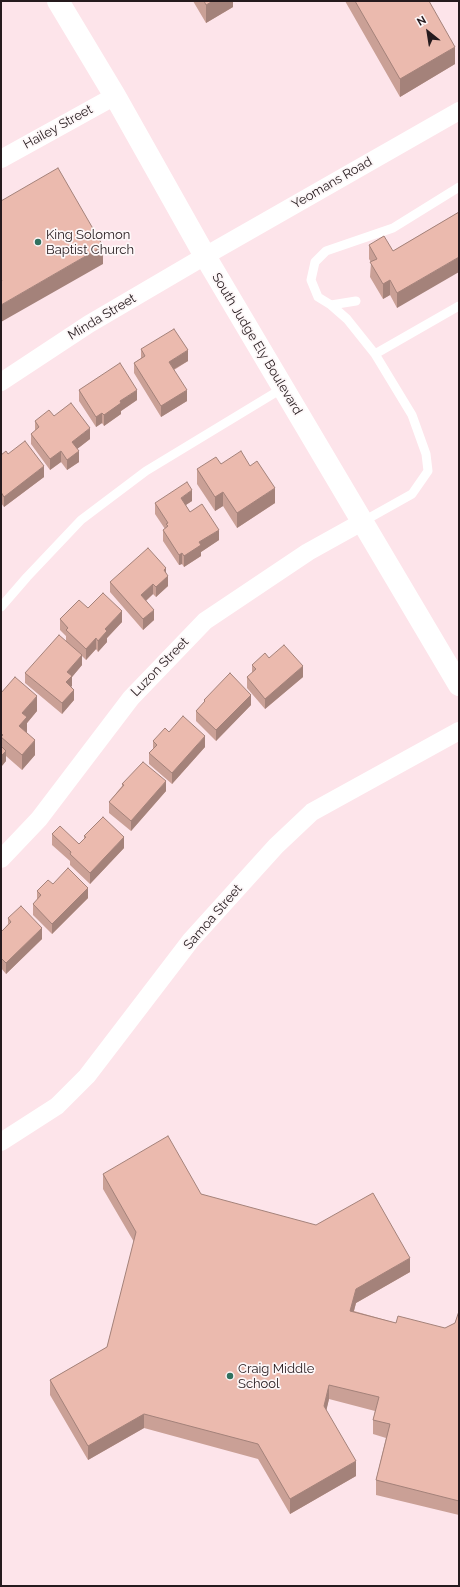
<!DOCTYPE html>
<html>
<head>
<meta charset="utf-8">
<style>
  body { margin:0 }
  #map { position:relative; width:460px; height:1587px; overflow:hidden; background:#fde4ea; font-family:Raleway,sans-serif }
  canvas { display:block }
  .frame { position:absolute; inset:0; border:2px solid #251a1d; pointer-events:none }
  .north { position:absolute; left:408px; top:12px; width:40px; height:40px; -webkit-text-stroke:3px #fdf7f8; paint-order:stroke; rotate:330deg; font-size:11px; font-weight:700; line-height:16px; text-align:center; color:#251a1d }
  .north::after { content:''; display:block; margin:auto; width:14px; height:18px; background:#251a1d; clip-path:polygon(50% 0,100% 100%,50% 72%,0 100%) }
</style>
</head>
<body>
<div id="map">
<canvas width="460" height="1587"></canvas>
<div class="frame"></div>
<div class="north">N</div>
</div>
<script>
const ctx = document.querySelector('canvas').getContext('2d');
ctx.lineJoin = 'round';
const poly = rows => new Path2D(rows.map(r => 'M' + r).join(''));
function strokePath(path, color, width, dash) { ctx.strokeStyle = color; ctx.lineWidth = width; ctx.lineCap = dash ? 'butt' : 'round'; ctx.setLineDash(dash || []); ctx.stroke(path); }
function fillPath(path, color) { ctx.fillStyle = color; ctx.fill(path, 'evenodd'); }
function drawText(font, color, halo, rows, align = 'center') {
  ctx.font = font + ' Raleway,sans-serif'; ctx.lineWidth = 3.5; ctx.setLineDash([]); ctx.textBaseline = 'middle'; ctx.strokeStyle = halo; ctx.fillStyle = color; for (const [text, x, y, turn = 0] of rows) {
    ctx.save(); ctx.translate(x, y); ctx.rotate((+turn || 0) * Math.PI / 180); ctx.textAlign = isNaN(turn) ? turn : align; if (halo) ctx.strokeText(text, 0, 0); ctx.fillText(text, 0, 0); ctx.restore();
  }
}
strokePath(poly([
  [331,305,356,301],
  [375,354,347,319,331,305,318,297,311,280,315,262,326,251,393,228,459,187],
  [362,522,412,494,428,471,426,454,412,415,375,354,459,306],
  [1,607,27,577,81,520,146,471,283,388]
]), '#fff', 9);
strokePath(poly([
  [1,159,115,96],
  [1,382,89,324,205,256,459,111],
  [1,859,39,819,131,698,205,621,308,552,362,522],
  [1,1142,57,1106,87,1076,191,940,276,846,312,812,459,731]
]), '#fff', 18);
strokePath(poly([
  [58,1,115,96,205,256,459,685]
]), '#fff', 22);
fillPath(poly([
  [193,1,233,1,233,7,206,23],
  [345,1,429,1,455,64,400,97],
  [459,212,397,308,390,295,383,299,370,277,371,262,369,259,369,245,393,251],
  [141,349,188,361,174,370,187,401,161,417,134,373,134,363,141,358],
  [79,390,137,400,121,411,121,414,104,426,102,423,96,427,79,401],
  [54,416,90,439,77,449,79,462,67,470,61,462,50,470,31,444,31,434,35,431,35,421],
  [1,455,44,477,4,507,1,503],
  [221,464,275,503,237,528,223,506,215,511,197,484,197,469],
  [192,501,186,505,190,512,219,540,201,552,201,556,184,567,182,564,179,565,163,541,163,530,165,529,155,514,155,503],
  [166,572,168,586,156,597,153,594,146,601,154,620,143,630,110,592,110,582],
  [88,608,122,622,107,638,107,642,98,652,96,649,86,660,82,656,82,665,72,677,71,687,74,700,62,714,25,683,25,673,66,641,66,636,60,630,60,619],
  [269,658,303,677,265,709,247,688,247,677,252,673,252,665],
  [1,693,37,711,27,723,26,732,35,755,22,770,6,756,6,761,1,767],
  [204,700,251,705,216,741,196,721,196,711,204,703],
  [169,732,205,747,172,784,149,764,149,753,153,749,153,741],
  [122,784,166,791,131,831,109,813,109,802,122,786],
  [52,834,79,844,84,839,84,836,124,848,90,884,70,865,70,861,52,845],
  [53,884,88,898,52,934,33,915,33,904,37,900,37,891],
  [8,918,42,939,6,974,1,968,1,932,8,924],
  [103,1174,201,1194,410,1272,356,1303,354,1311,396,1323,445,1328,455,1323,459,1311,459,1515,376,1495,376,1480,386,1438,373,1434,373,1420,375,1411,329,1399,326,1410,356,1476,290,1514,258,1459,144,1428,88,1460,50,1395,50,1380,107,1347,134,1242,103,1189]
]), '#caa096');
fillPath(poly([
  [213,1,233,1,233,7,206,23,206,5],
  [455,47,455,64,400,97,400,79],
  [103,246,103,264,1,322,1,305],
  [459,257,459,272,397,308,397,293],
  [390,280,390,295,383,299,383,284],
  [188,350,188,361,169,372,169,362],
  [137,390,137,400,121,411,121,414,104,426,104,415,120,401],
  [187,390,187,401,161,417,161,406],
  [102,413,102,423,96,427,96,417],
  [90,428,90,439,72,453,72,442],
  [61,451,61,462,50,470,50,459],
  [79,451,79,462,67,470,67,460],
  [44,466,44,477,4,507,4,497],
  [275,488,275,503,237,528,237,513],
  [192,490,192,501,181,508,181,498],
  [223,492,223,506,215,511,215,497],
  [219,530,219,540,201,552,201,556,184,567,184,556,199,542],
  [182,553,182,564,179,565,179,555],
  [166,568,166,578,168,576,168,586,156,597,156,587,164,570],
  [153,584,153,594,141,605,141,595],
  [154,610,154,620,143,630,143,619],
  [122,611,122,622,107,638,107,642,98,652,98,641,105,629],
  [96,638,96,649,86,660,86,649],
  [82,655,82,665,72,677,72,686,66,693,67,672],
  [303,666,303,677,265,709,265,699],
  [74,690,74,700,62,714,62,703],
  [251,695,251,705,216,741,216,730],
  [37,696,37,711,27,723,27,732,19,741,19,726,22,713],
  [205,736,205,747,172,784,172,773],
  [35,740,35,755,22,770,22,755],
  [6,751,6,761,1,767,1,756],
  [166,781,166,791,131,831,131,821],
  [124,837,124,848,90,884,90,873],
  [88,888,88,898,52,934,52,924],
  [42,928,42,939,6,974,6,963],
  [410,1258,410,1272,356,1303,350,1325,350,1311,356,1289],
  [329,1385,329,1399,324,1421,324,1406],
  [144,1414,144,1428,88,1460,88,1446],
  [356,1461,356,1476,290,1514,290,1499]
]), '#a4827a');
const building = poly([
  [204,1,213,1,206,5,204,1],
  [355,1,429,1,455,47,400,79,355,1],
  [58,168,103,246,1,305,1,281,2,281,1,279,1,201,58,168],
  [459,212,459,257,397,293,390,280,383,284,370,262,377,259,369,245,384,236,393,251,459,212],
  [174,329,188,350,169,362,187,390,161,406,134,363,145,356,141,349,174,329],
  [120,363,137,390,120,401,121,403,104,415,102,413,96,417,79,390,120,363],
  [71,403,90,428,72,442,79,451,67,460,61,451,50,459,31,434,39,427,35,421,49,410,54,416,71,403],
  [25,441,44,466,4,497,1,492,1,455,6,451,8,454,25,441],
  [241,451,250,466,257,461,275,488,237,513,223,492,215,497,197,469,216,457,221,464,241,451],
  [187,482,192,490,181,498,190,512,202,504,219,530,199,542,201,545,184,556,182,553,179,555,163,530,168,526,166,524,168,523,155,503,187,482],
  [148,548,166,568,164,570,168,576,156,587,153,584,141,595,154,610,143,619,110,582,148,548],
  [103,593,122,611,105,629,107,631,98,641,96,638,86,649,66,630,68,628,60,619,79,600,88,608,103,593],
  [59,635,82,655,67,672,72,676,66,682,74,690,62,703,25,673,59,635],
  [284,645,303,666,265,699,247,677,256,669,252,665,265,653,269,658,284,645],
  [230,673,251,695,216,730,196,711,205,701,204,700,230,673],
  [15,677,37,696,22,713,27,717,19,726,35,740,22,755,1,737,3,735,1,733,1,693,15,677],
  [183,716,205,736,172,773,149,753,157,745,153,741,165,728,169,732,183,716],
  [1,746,6,751,1,756,1,746],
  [143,762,166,781,131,821,109,802,124,785,122,784,143,762],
  [103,817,124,837,90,873,70,854,71,852,52,834,60,826,79,844,86,837,84,836,103,817],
  [68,868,88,888,52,924,33,904,41,895,37,891,48,880,53,884,68,868],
  [21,906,42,928,6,963,1,958,1,932,11,922,8,918,21,906],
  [168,1136,201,1194,316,1225,373,1193,410,1258,356,1289,350,1311,396,1323,398,1316,445,1328,455,1323,459,1311,459,1501,376,1480,390,1424,373,1420,379,1397,329,1385,324,1406,356,1461,290,1499,258,1444,144,1414,88,1446,50,1380,107,1347,136,1232,103,1174,168,1136]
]);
fillPath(building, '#ebbaae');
strokePath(building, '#a4827a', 1);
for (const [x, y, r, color] of [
  [38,242,4,"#31715f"],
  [230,1376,4,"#31715f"]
]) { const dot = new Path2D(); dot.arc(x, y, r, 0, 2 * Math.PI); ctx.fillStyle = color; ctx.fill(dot); strokePath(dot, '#fdf7f8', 1.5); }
drawText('13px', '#251a1d', '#fdf7f8', [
  ["Hailey Street",58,127,-29],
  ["Yeomans Road",332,183,-30],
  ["Minda Street",102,317,-31],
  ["South Judge Ely Boulevard",257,344,59],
  ["Luzon Street",160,667,-46],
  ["Samoa Street",213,917,-49]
]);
drawText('13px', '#251a1d', '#fdf7f8', [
  ["King Solomon",46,235],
  ["Baptist Church",46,250],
  ["Craig Middle",238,1369],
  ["School",238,1384]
], 'left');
</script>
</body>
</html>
